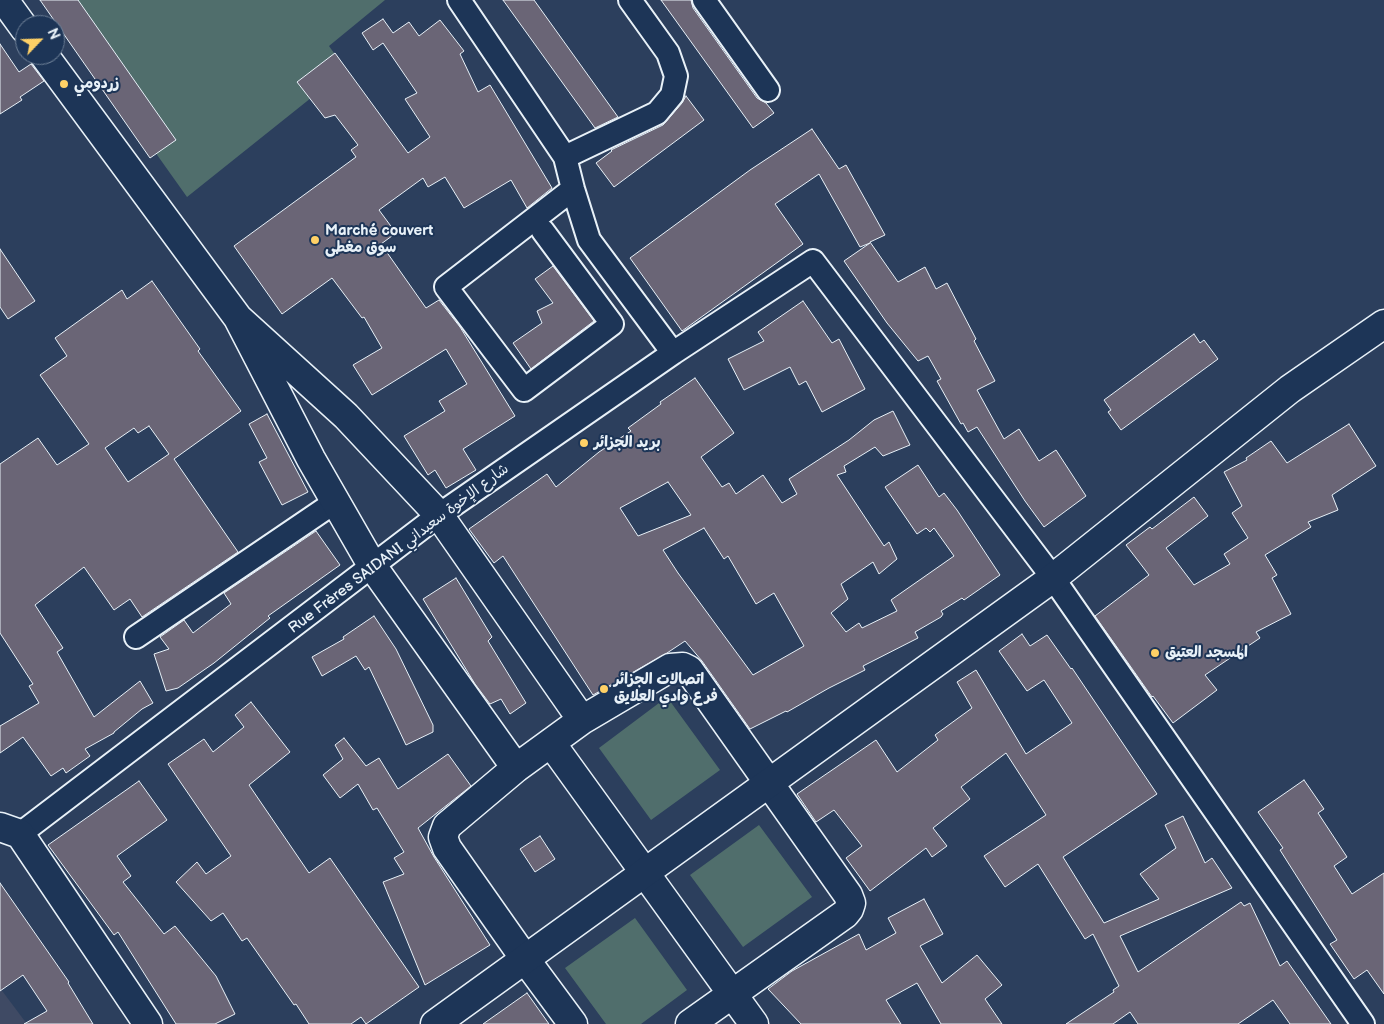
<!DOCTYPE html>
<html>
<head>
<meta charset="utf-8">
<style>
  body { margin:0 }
  #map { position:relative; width:1384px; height:1024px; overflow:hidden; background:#2c3f5d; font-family:"Balsamiq Sans",sans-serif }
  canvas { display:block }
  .north { position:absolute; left:15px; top:15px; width:50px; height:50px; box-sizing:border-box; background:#1d3557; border:1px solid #6e8097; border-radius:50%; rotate:66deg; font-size:14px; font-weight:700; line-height:20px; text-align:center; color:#e8f1f8 }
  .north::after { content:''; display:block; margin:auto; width:18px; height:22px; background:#ffd166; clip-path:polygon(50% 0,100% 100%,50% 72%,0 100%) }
</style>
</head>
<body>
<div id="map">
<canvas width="1384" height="1024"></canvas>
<div class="north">N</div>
</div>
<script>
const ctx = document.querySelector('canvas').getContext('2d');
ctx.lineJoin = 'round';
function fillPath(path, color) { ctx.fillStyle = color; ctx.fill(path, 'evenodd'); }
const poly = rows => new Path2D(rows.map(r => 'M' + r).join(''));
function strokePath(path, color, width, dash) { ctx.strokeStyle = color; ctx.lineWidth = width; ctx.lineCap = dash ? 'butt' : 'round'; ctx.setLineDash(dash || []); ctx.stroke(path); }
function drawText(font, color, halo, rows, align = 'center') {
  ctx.font = font + ' "Balsamiq Sans","Playpen Sans Arabic",sans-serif'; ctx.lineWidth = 4; ctx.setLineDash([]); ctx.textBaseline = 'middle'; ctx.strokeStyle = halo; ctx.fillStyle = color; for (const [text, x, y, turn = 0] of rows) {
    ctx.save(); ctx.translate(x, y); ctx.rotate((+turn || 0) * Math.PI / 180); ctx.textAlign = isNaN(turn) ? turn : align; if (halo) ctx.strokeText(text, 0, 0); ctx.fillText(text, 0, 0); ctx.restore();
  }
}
fillPath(poly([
  [0,988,27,1024,0,1024]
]), '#3f4a64');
fillPath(poly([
  [47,0,385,0,329,46,346,70,187,197],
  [667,697,720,770,651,820,599,748],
  [759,825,812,897,743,947,690,875],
  [635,918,687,990,641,1024,606,1024,565,968]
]), '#506e6c');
const building = poly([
  [40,0,78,0,176,140,150,158,40,0],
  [503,0,534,0,618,117,595,128,503,0],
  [661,0,691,0,693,8,757,98,766,103,774,113,753,128,661,0],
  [383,19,393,33,409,22,419,36,440,20,464,51,460,54,478,92,490,85,552,188,527,208,511,180,464,208,445,177,428,187,423,178,379,210,396,233,381,244,426,308,439,300,460,327,515,416,463,449,476,470,446,488,435,470,428,475,404,436,445,411,439,401,467,384,446,349,372,395,353,365,382,348,364,317,362,318,332,278,282,314,234,246,356,157,351,150,358,145,335,115,325,118,297,82,335,53,408,153,430,137,405,99,417,93,383,43,373,50,362,33,383,19],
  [0,44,19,72,31,64,44,81,20,97,22,100,0,114,0,44],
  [686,96,704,120,614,187,596,163,612,151,611,150,663,125,682,103,686,96],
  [812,129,839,169,846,165,885,235,870,242,898,282,925,267,936,289,947,283,976,339,974,341,995,381,977,390,1004,439,1019,429,1039,461,1056,450,1086,496,1044,527,1025,501,977,427,968,432,963,423,961,424,937,381,941,379,928,356,918,361,887,323,844,261,870,243,860,247,819,174,775,204,803,244,682,331,630,258,750,170,812,129],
  [0,249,35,301,8,319,0,307,0,249],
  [553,266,594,321,531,369,513,343,542,323,537,311,553,303,535,279,553,266],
  [152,281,200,349,198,351,241,411,174,459,238,552,142,617,130,599,114,610,84,567,35,605,63,648,57,652,94,717,140,681,153,703,142,709,114,732,114,733,85,749,90,756,66,773,63,768,51,776,23,737,0,753,0,726,39,703,29,686,33,684,0,633,0,464,38,438,57,465,89,444,40,375,67,356,55,338,122,290,127,299,152,281],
  [149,426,169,454,128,482,105,448,134,428,138,433,149,426],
  [803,301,832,343,839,339,865,389,822,412,806,381,799,385,790,367,744,390,728,359,764,341,758,332,803,301],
  [1194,334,1200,343,1204,340,1218,359,1121,430,1108,412,1111,410,1104,400,1194,334],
  [695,378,734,433,701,457,722,487,729,483,736,494,763,475,782,503,797,494,789,479,849,440,874,420,893,411,910,445,883,456,875,447,844,466,846,472,837,475,884,546,889,542,897,559,879,574,873,562,841,584,848,599,831,613,846,632,859,623,862,628,897,611,891,600,954,556,934,528,930,532,926,528,917,534,885,487,918,465,939,497,944,493,957,510,1000,575,964,600,962,598,941,611,943,614,941,617,915,632,918,638,863,666,865,670,829,688,787,712,786,711,750,729,702,661,685,641,667,653,593,695,503,556,494,563,469,529,547,474,556,487,599,452,631,431,628,428,661,404,660,402,695,378],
  [668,482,691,515,638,536,620,508,668,482],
  [704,528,724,559,728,556,756,604,774,593,804,646,753,675,678,573,663,550,704,528],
  [267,414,308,492,282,505,259,462,267,458,249,424,267,414],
  [1349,424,1376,466,1332,495,1338,510,1308,522,1311,527,1265,555,1277,575,1272,578,1291,614,1256,632,1260,638,1205,675,1217,690,1173,723,1153,696,1152,697,1095,616,1149,575,1126,545,1150,527,1152,529,1194,497,1208,516,1166,548,1194,585,1230,564,1224,554,1248,538,1232,513,1242,506,1224,472,1247,460,1246,458,1271,441,1287,463,1349,424],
  [316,531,340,565,268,616,270,618,214,663,178,688,166,691,154,654,169,649,160,637,184,620,193,633,231,604,224,593,316,531],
  [456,578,492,637,488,641,526,703,510,714,501,699,490,704,475,684,423,599,456,578],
  [374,616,396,649,433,725,433,732,406,745,369,667,365,670,356,656,322,676,312,657,344,639,343,637,374,616],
  [1022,634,1030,646,1047,635,1071,669,1072,668,1157,794,1063,857,1104,923,1159,899,1140,874,1176,848,1165,825,1183,816,1205,863,1212,858,1232,888,1120,936,1138,972,1241,902,1244,906,1250,903,1280,966,1287,961,1331,1024,1290,1024,1273,1000,1238,1024,1138,1024,1130,1012,1113,1024,1066,1024,1114,992,1113,990,1119,986,1093,934,1085,939,1038,864,1005,887,984,856,1046,815,1006,753,961,787,970,799,933,828,947,846,932,857,926,848,870,891,846,858,862,846,834,810,816,822,797,794,876,740,897,772,938,740,935,735,972,708,957,682,976,670,1026,754,1072,723,1044,680,1027,691,999,651,1022,634],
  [251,702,290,752,249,785,309,873,330,858,419,987,366,1024,361,1017,351,1024,309,1024,296,1004,294,1005,247,938,242,941,223,913,211,921,176,882,197,862,206,874,231,856,168,764,204,739,213,752,244,727,235,715,251,702],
  [344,738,366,766,379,758,398,789,448,754,471,786,418,828,434,857,490,945,425,985,383,882,404,874,394,858,404,852,377,808,373,810,358,784,340,798,323,775,343,759,335,745,344,738],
  [1304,780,1324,809,1318,813,1347,857,1334,866,1352,894,1384,873,1384,994,1367,970,1354,979,1330,944,1337,940,1280,850,1283,848,1258,812,1304,780],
  [139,781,167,820,117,856,131,876,123,882,164,934,175,926,216,976,235,1014,215,1024,176,1024,118,932,114,935,48,845,139,781],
  [540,836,555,859,535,872,520,849,540,836],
  [0,883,69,982,68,983,93,1024,24,1024,47,1011,23,975,0,991,0,883],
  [924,899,943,934,920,946,942,983,977,955,1002,985,985,999,1002,1024,941,1024,917,983,886,1000,901,1024,801,1024,768,989,792,971,859,934,866,950,896,933,888,918,924,899],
  [527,993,549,1024,483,1024,527,993]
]);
fillPath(building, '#6a6576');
strokePath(building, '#e8f1f8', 1);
const minor = poly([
  [459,0,565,157,573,189,589,240,673,353],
  [704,0,768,90],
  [565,157,657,113,672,95,676,76,668,53,630,0],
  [543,231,612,324,524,390,446,287,573,189],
  [136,637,335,502],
  [20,834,439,515,673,353,813,261,1053,578,1363,1024]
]);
const tertiary = poly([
  [0,827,20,834,148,1024]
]);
const secondary = poly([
  [4,0,25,29],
  [44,55,238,318,311,459,373,567,516,768,582,720,439,515,346,416,238,318],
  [582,720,670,668,683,667,689,670,848,895,851,903,849,909,845,914,690,1024],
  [551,743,754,1024],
  [516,768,447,826,443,837,447,848,525,959,573,1024]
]);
const primary = poly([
  [435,1024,1053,578,1290,389,1384,324]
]);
strokePath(minor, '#e8f1f8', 26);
strokePath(tertiary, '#e8f1f8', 31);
strokePath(secondary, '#e8f1f8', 31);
strokePath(primary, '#e8f1f8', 31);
strokePath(minor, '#1d3557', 22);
strokePath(tertiary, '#1d3557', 28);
strokePath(secondary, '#1d3557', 28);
strokePath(primary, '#1d3557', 28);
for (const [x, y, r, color] of [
  [64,84,5,"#ffd166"],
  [315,240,5,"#ffd166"],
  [584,443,5,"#ffd166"],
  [1155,653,5,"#ffd166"],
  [604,689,5,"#ffd166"]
]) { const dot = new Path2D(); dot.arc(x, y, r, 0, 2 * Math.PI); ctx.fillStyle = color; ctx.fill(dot); strokePath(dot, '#1d3557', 2); }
drawText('bold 15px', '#e8f1f8', '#1d3557', [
  ["زردومي",74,84],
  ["Marché couvert",325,231],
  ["سوق مغطى",325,248],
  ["بريد الجزائر",594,443],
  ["المسجد العتيق",1165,653],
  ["اتصالات الجزائر",614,680],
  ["فرع وادي العلايق",614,697]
], 'left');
drawText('15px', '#e8f1f8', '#1d3557', [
  ["Rue Frères SAIDANI شارع الإخوة سعيداني",399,549,-37]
]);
</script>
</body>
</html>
